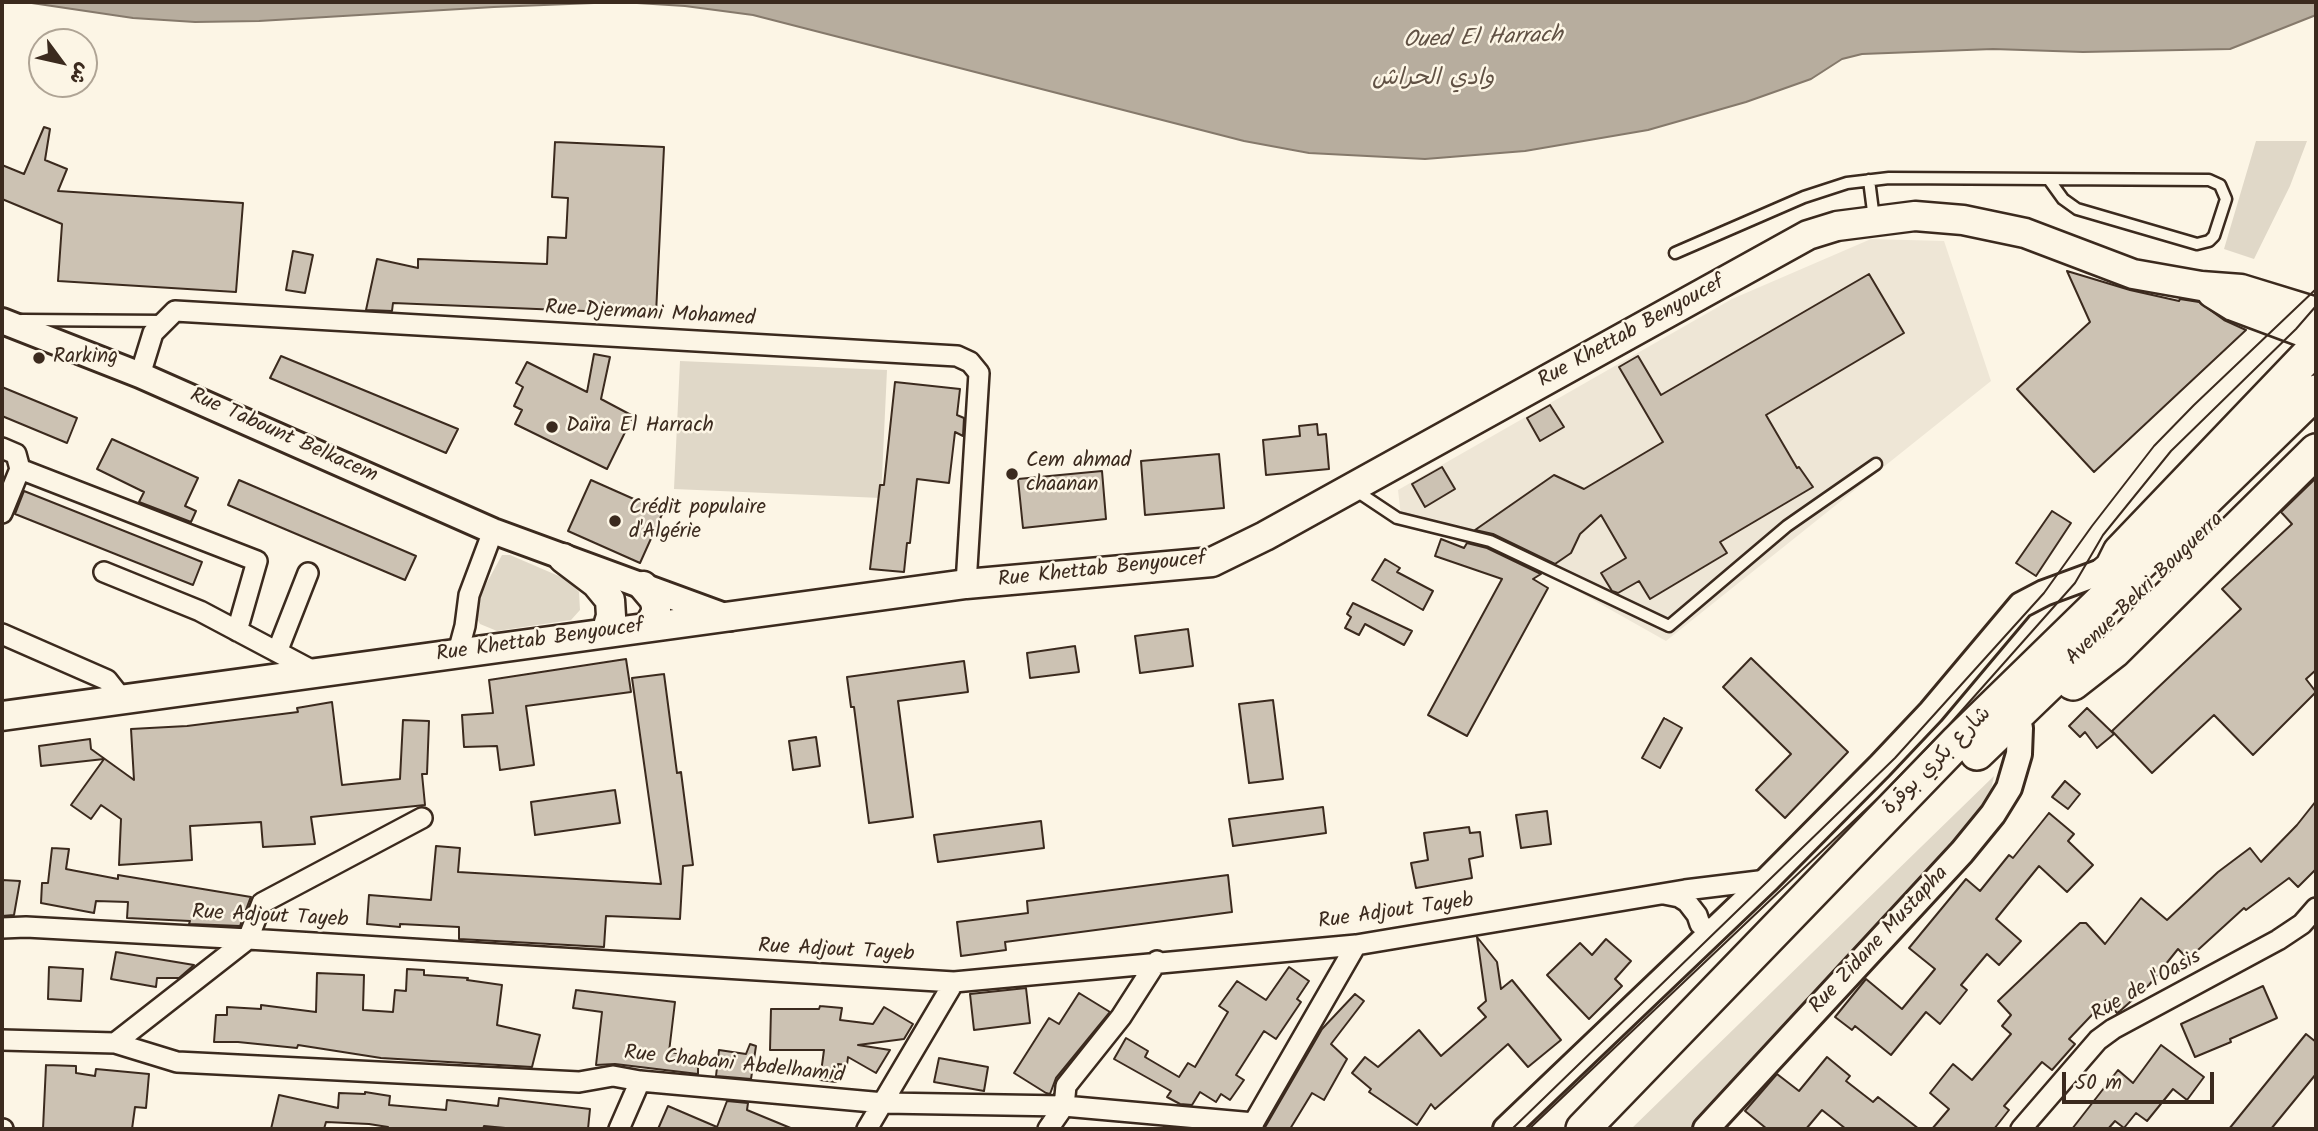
<!DOCTYPE html>
<html>
<head>
<meta charset="utf-8">
<style>
  body { margin:0 }
  #map { position:relative; width:2318px; height:1131px; overflow:hidden; background:#fcf5e5; font-family:Kalam,"Playpen Sans Arabic",sans-serif }
  canvas { display:block }
  .frame { position:absolute; inset:0; border:4px solid #3b2a1e; pointer-events:none }
  .north { position:absolute; left:28px; top:28px; width:70px; height:70px; box-sizing:border-box; background:#fcf5e5; border:2px solid #afa495; border-radius:50%; rotate:123deg; font-size:19px; font-weight:700; line-height:28px; text-align:center; color:#3b2a1e }
  .north::after { content:''; display:block; margin:auto; width:24px; height:32px; background:#3b2a1e; clip-path:polygon(50% 0,100% 100%,50% 72%,0 100%) }
  .scale { position:absolute; left:2062px; top:1072px; width:152px; height:32px; box-sizing:border-box; border:4px solid #3b2a1e; border-top:0; padding-left:9px; font-size:21px; line-height:24px; white-space:nowrap; color:#3b2a1e; -webkit-text-stroke:5px #fcf5e5; paint-order:stroke }
</style>
</head>
<body>
<div id="map">
<canvas width="2318" height="1131"></canvas>
<div class="frame"></div>
<div class="north">ش</div>
<div class="scale">50 m</div>
</div>
<script>
const ctx = document.querySelector('canvas').getContext('2d');
ctx.lineJoin = 'round';
function fillPath(path, color) { ctx.fillStyle = color; ctx.fill(path, 'evenodd'); }
const poly = rows => new Path2D(rows.map(r => 'M' + r).join(''));
function strokePath(path, color, width, dash) { ctx.strokeStyle = color; ctx.lineWidth = width; ctx.lineCap = dash ? 'butt' : 'round'; ctx.setLineDash(dash || []); ctx.stroke(path); }
function drawText(font, color, halo, rows, align = 'center') {
  ctx.font = font + ' Kalam,"Playpen Sans Arabic",sans-serif'; ctx.lineWidth = 5; ctx.setLineDash([]); ctx.textBaseline = 'middle'; ctx.strokeStyle = halo; ctx.fillStyle = color; for (const [text, x, y, turn = 0] of rows) {
    ctx.save(); ctx.translate(x, y); ctx.rotate((+turn || 0) * Math.PI / 180); ctx.textAlign = isNaN(turn) ? turn : align; if (halo) ctx.strokeText(text, 0, 0); ctx.fillText(text, 0, 0); ctx.restore();
  }
}
fillPath(poly([
  [1871,239,1944,241,1991,381,1666,641,1556,579,1482,545,1402,525,1398,490,1732,299]
]), '#eee6d6');
fillPath(poly([
  [2256,141,2307,141,2290,186,2254,259,2224,249],
  [680,361,887,370,881,498,674,489],
  [502,555,510,555,568,580,579,592,580,610,571,620,497,631,480,624,474,613,479,597],
  [1994,776,1987,807,1797,1010,1690,1129,1631,1129]
]), '#e0d8c8');
const water = poly([
  [25,2,619,2,494,7,259,21,195,22,133,18,25,2],
  [621,2,2316,2,2316,15,2230,49,2083,52,1993,49,1862,54,1842,59,1811,79,1746,102,1648,130,1525,151,1425,159,1309,153,1244,141,753,15,685,6,621,2]
]);
fillPath(water, '#b7ad9e');
strokePath(water, '#85796b', 2);
const building = poly([
  [44,127,50,129,45,160,67,169,58,191,243,203,236,292,58,281,62,224,2,199,2,165,24,174,44,127],
  [555,142,664,147,656,314,393,303,392,311,366,310,377,259,418,268,418,259,547,264,548,237,566,238,568,198,552,197,555,142],
  [293,251,313,255,305,293,286,290,293,251],
  [2067,271,2130,290,2179,301,2180,299,2199,302,2224,320,2246,330,2094,472,2017,389,2090,322,2067,271],
  [1869,274,1904,333,1766,415,1797,468,1799,467,1813,487,1720,542,1727,553,1650,599,1639,581,1618,593,1612,591,1601,573,1626,558,1601,515,1580,534,1571,553,1555,564,1493,534,1475,530,1554,475,1584,489,1663,442,1619,367,1638,356,1661,395,1869,274],
  [594,354,610,357,601,399,633,416,607,469,515,424,522,410,514,406,523,387,516,383,527,362,587,392,594,354],
  [281,356,458,429,446,453,270,378,281,356],
  [895,382,960,389,957,415,964,418,963,436,955,432,949,483,917,479,910,543,907,543,904,572,870,569,880,485,884,485,895,382],
  [2,387,77,418,67,443,2,416,2,387],
  [1550,405,1564,427,1540,441,1527,418,1550,405],
  [1317,424,1318,435,1326,434,1329,469,1266,475,1263,440,1300,436,1299,426,1317,424],
  [112,439,198,478,185,506,196,511,191,522,139,502,144,492,97,469,112,439],
  [1219,454,1224,508,1145,515,1141,461,1219,454],
  [1442,467,1455,489,1425,507,1412,484,1442,467],
  [1102,471,1106,519,1023,528,1018,479,1102,471],
  [2316,478,2316,670,2306,679,2316,692,2253,755,2214,715,2152,773,2112,731,2241,609,2222,589,2292,524,2281,512,2316,478],
  [239,480,416,556,405,580,228,505,239,480],
  [591,480,663,512,640,563,568,531,591,480],
  [24,491,202,562,193,585,15,514,24,491],
  [2052,511,2071,523,2036,576,2016,563,2052,511],
  [1441,539,1464,548,1467,543,1487,548,1541,574,1533,579,1548,588,1467,736,1428,715,1502,579,1435,556,1441,539],
  [1385,559,1400,568,1397,572,1433,591,1423,610,1372,580,1385,559],
  [1353,603,1412,631,1404,645,1365,624,1359,635,1345,628,1351,617,1347,614,1353,603],
  [1188,629,1193,666,1140,673,1135,636,1188,629],
  [1075,646,1079,672,1030,678,1027,653,1075,646],
  [1751,658,1848,752,1785,818,1756,790,1791,754,1723,687,1751,658],
  [626,659,631,692,526,706,534,765,500,770,497,746,464,747,462,715,493,713,489,680,626,659],
  [964,661,968,692,898,701,913,817,869,823,854,707,851,707,847,677,964,661],
  [664,674,677,773,681,772,693,865,683,866,680,919,606,916,604,947,459,939,459,927,400,924,400,927,367,924,369,895,431,900,436,846,460,848,458,872,661,884,632,678,664,674],
  [1273,700,1283,779,1249,783,1239,704,1273,700],
  [332,702,342,785,400,779,403,720,429,721,427,774,422,774,425,805,311,817,315,844,263,847,261,822,190,826,192,860,119,865,121,819,101,805,91,819,71,805,104,759,41,766,39,746,90,739,91,749,134,780,131,729,187,726,298,712,297,708,332,702],
  [2087,708,2114,734,2097,748,2085,732,2080,737,2069,726,2087,708],
  [1664,718,1682,728,1660,768,1642,758,1664,718],
  [816,737,820,766,793,770,789,741,816,737],
  [2065,781,2080,794,2068,809,2052,797,2065,781],
  [615,790,620,823,535,835,531,802,615,790],
  [2316,801,2316,869,2298,887,2289,878,2246,910,2244,908,2188,959,2178,949,2149,985,2120,1011,2117,1013,2106,1000,2069,1039,2075,1044,2052,1070,2042,1062,2004,1106,2009,1110,1994,1129,1932,1129,1949,1109,1930,1093,1953,1064,1972,1080,2011,1034,2002,1026,2011,1015,1998,1001,2080,923,2086,923,2105,944,2141,898,2167,920,2218,872,2250,848,2261,862,2297,825,2316,801],
  [1323,807,1326,833,1233,846,1229,819,1323,807],
  [1547,811,1551,844,1521,848,1516,815,1547,811],
  [2049,813,2074,834,2068,841,2093,865,2067,892,2039,866,1996,919,2021,941,1999,965,1987,954,1961,985,1967,990,1940,1024,1926,1012,1891,1055,1855,1026,1852,1030,1835,1017,1866,979,1902,1009,1935,969,1909,948,1966,879,1980,891,2009,855,2013,858,2049,813],
  [1041,821,1044,848,938,862,934,835,1041,821],
  [1469,827,1470,833,1480,832,1483,856,1469,859,1472,878,1416,888,1411,863,1428,860,1424,833,1469,827],
  [52,848,69,849,66,869,118,879,118,875,251,897,250,899,240,926,189,924,190,921,127,918,128,902,96,901,94,913,41,903,42,883,48,883,52,848],
  [1228,875,1232,912,1005,942,1006,950,961,956,957,922,1028,913,1027,901,1228,875],
  [2,880,20,881,14,915,2,916,2,880],
  [1477,937,1497,962,1501,989,1512,980,1561,1040,1528,1067,1508,1044,1435,1109,1431,1104,1417,1125,1369,1092,1371,1089,1352,1073,1365,1057,1378,1067,1419,1030,1441,1056,1486,1017,1478,1008,1486,1001,1477,937],
  [1606,939,1631,961,1615,979,1622,986,1589,1019,1547,975,1580,943,1592,955,1606,939],
  [116,952,194,965,179,978,157,978,156,987,111,979,116,952],
  [49,967,83,969,81,1001,48,999,49,967],
  [1289,967,1309,981,1297,999,1301,1002,1276,1039,1264,1031,1236,1075,1244,1080,1230,1100,1221,1094,1216,1102,1200,1092,1192,1105,1180,1104,1167,1097,1171,1091,1114,1059,1126,1038,1148,1051,1145,1057,1179,1077,1188,1063,1195,1067,1228,1012,1219,1006,1237,981,1266,1000,1289,967],
  [407,969,424,970,424,975,468,978,467,980,502,985,497,1025,540,1035,532,1067,381,1058,298,1045,297,1048,238,1042,214,1042,216,1015,227,1015,227,1007,261,1009,261,1005,316,1012,317,973,364,975,363,1010,393,1012,395,990,406,991,407,969],
  [2263,986,2277,1018,2230,1039,2231,1042,2195,1057,2181,1024,2263,986],
  [1026,988,1030,1023,974,1030,970,994,1026,988],
  [576,990,675,1002,669,1052,698,1056,698,1074,615,1064,596,1065,602,1012,573,1008,576,990],
  [1079,993,1110,1012,1056,1078,1050,1094,1046,1093,1014,1073,1049,1018,1059,1024,1079,993],
  [1355,994,1364,1001,1331,1044,1347,1059,1324,1100,1312,1093,1290,1129,1264,1129,1322,1029,1355,994],
  [820,1006,842,1008,840,1020,873,1024,884,1007,913,1024,904,1039,858,1045,890,1050,876,1073,848,1057,847,1065,838,1064,836,1082,820,1080,824,1050,770,1050,771,1009,819,1009,820,1006],
  [2306,1034,2316,1042,2316,1074,2271,1129,2229,1129,2306,1034],
  [750,1044,756,1046,751,1079,716,1076,719,1050,746,1054,750,1044],
  [2161,1045,2204,1077,2187,1100,2173,1089,2147,1121,2136,1113,2124,1128,2115,1121,2108,1129,2072,1129,2118,1070,2133,1083,2161,1045],
  [1827,1057,1850,1076,1846,1081,1873,1102,1878,1097,1919,1129,1846,1129,1822,1110,1806,1129,1767,1129,1745,1111,1777,1074,1799,1091,1827,1057],
  [939,1058,988,1067,984,1091,934,1082,939,1058],
  [46,1065,76,1066,76,1073,95,1076,96,1069,149,1074,146,1108,135,1107,132,1129,43,1129,46,1065],
  [365,1092,390,1096,389,1105,446,1110,447,1100,498,1106,499,1098,590,1109,588,1129,516,1129,484,1126,483,1129,388,1129,388,1127,369,1124,326,1122,324,1129,271,1129,279,1095,338,1108,339,1093,365,1094,365,1092],
  [727,1101,748,1103,747,1110,793,1129,658,1129,668,1106,717,1127,727,1101]
]);
fillPath(building, '#ccc2b3');
strokePath(building, '#3b2a1e', 2);
const service = poly([
  [1869,180,1874,219],
  [1675,253,1804,197,1847,183,1889,178,2209,180,2220,185,2226,199,2214,236,2209,241,2197,244,2077,209,2063,199,2050,181],
  [22,320,164,321],
  [1355,490,1397,518,1490,541,1669,626,1787,526,1876,464]
]);
const minor = poly([
  [140,375,153,333,175,311,957,356,970,362,979,373,966,584],
  [2,448,16,454,20,469,2,513],
  [20,469,257,561,237,631],
  [104,572,200,611,315,672],
  [2,634,107,680,122,699],
  [277,652,308,573],
  [458,652,465,626,469,595,493,531],
  [1664,894,1679,897,1687,902,1697,915,1700,924,1711,932],
  [2,928,26,927,248,939,954,982,1356,945,1685,890,1767,880],
  [2,1040,115,1043,177,1062,579,1082,613,1076,640,1081,884,1103,1064,1106,1254,1123],
  [115,1043,248,939,262,903,422,818],
  [2,1129,3,1129],
  [619,1129,640,1081],
  [867,1129,954,982],
  [1048,1129,1064,1106,1066,1086,1121,1017,1157,961],
  [1250,1129,1356,945],
  [2021,1129,2098,1040,2113,1029,2278,940,2302,924,2316,908]
]);
const tertiary = poly([
  [2,321,140,375,493,531,730,618],
  [1506,1129,1767,880,1880,766,1931,712,2021,605,2044,593,2112,568],
  [1706,1129,1962,852,1993,814,2009,788,2019,754,2020,728,2015,717]
]);
const secondary = poly([
  [2212,293,2233,306,2316,337],
  [563,558,596,583,610,600,611,616,606,633],
  [643,586,654,599,656,606,656,613,648,627],
  [2,716,966,584,1212,562,1265,536,1808,235,1837,226,1915,216,1963,220,2025,233,2133,274,2201,286,2241,289,2316,312]
]);
const trunk = poly([
  [2104,575,2112,568,2120,552,2316,347],
  [2073,683,2114,651,2316,451],
  [1977,753,2087,647],
  [1583,1129,1958,741,2316,392]
]);
strokePath(service, '#3b2a1e', 15);
strokePath(minor, '#3b2a1e', 24);
strokePath(tertiary, '#3b2a1e', 30);
strokePath(secondary, '#3b2a1e', 33);
strokePath(trunk, '#3b2a1e', 38);
strokePath(service, '#fcf5e5', 10);
strokePath(minor, '#fcf5e5', 19);
strokePath(tertiary, '#fcf5e5', 24);
strokePath(secondary, '#fcf5e5', 28);
strokePath(trunk, '#fcf5e5', 33);
strokePath(poly([
  [1512,1129,1895,758,2044,593,2092,526,2154,446,2194,405,2316,289],
  [1529,1129,1880,796,1948,726,2075,583,2103,535,2171,451,2296,329,2316,306]
]), '#3b2a1e', 2);
for (const [x, y, r, color] of [
  [39,358,7,"#3b2a1e"],
  [552,427,7,"#3b2a1e"],
  [1012,474,7,"#3b2a1e"],
  [615,521,7,"#3b2a1e"]
]) { const dot = new Path2D(); dot.arc(x, y, r, 0, 2 * Math.PI); ctx.fillStyle = color; ctx.fill(dot); strokePath(dot, '#fcf5e5', 2.5); }
drawText('21px', '#3b2a1e', '#fcf5e5', [
  ["Rue Djermani Mohamed",650,315,3],
  ["Rue Khettab Benyoucef",1632,333,-29],
  ["Rue Tabount Belkacem",283,437,24],
  ["Rue Khettab Benyoucef",1102,571,-6],
  ["Avenue Bekri Bouguerra",2146,590,-44],
  ["Rue Khettab Benyoucef",540,642,-8],
  ["شارع بكري بوقرة",1938,762,-45],
  ["Rue Adjout Tayeb",1396,913,-8],
  ["Rue Adjout Tayeb",270,918,3],
  ["Rue Zidane Mustapha",1880,941,-47],
  ["Rue Adjout Tayeb",836,952,3],
  ["Rue de l'Oasis",2147,987,-30],
  ["Rue Chabani Abdelhamid",734,1066,6]
]);
drawText('21px', '#3b2a1e', '#fcf5e5', [
  ["Rarking",53,358],
  ["Daïra El Harrach",566,427],
  ["Cem ahmad",1026,462],
  ["chaanan",1026,486],
  ["Crédit populaire",629,509],
  ["d'Algérie",629,533]
], 'left');
drawText('italic 23px', '#605144', '#fcf5e5', [
  ["Oued El Harrach",1483,40,-2],
  ["وادي الحراش",1433,80]
]);
</script>
</body>
</html>
